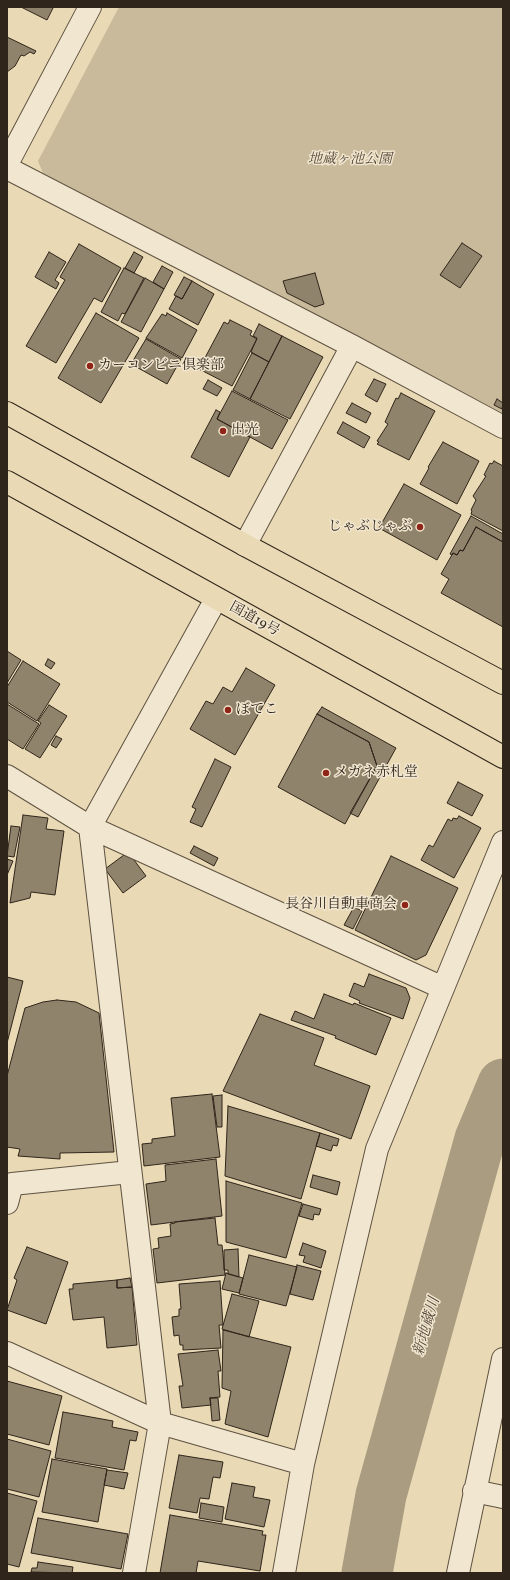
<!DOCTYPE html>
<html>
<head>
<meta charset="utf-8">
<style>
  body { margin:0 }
  #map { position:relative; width:510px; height:1580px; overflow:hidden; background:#e9d9b5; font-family:Vollkorn,serif }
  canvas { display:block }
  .frame { position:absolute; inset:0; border:8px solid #2f251a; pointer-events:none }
</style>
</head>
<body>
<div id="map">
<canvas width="510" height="1580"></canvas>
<div class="frame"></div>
</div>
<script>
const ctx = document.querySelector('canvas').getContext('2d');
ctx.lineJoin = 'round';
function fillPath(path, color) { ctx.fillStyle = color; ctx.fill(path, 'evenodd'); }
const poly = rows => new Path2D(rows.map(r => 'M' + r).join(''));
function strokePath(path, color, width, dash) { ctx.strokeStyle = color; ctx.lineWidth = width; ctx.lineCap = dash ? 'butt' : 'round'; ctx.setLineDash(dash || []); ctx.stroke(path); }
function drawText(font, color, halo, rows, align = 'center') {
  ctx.font = font + ' Vollkorn,"Noto Serif JP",serif'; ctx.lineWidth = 3; ctx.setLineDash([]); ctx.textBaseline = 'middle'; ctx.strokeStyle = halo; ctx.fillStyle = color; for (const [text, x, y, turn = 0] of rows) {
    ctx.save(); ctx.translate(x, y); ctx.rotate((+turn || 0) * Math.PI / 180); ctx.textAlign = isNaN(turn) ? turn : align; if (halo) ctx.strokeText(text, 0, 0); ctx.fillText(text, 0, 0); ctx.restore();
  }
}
fillPath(poly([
  [119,7,503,7,503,413,43,173,38,161]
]), '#c9ba9b');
strokePath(poly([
  [367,1573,381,1495,480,1139,503,1084]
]), '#aa9c80', 51);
const building = poly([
  [21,7,50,7,53,8,47,20,21,7],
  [7,37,36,51,34,54,30,52,24,56,21,55,15,66,7,72,7,37],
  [462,243,482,256,460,288,440,275,462,243],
  [79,244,121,268,102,302,94,298,56,363,26,346,65,280,60,277,79,244],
  [49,252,66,262,55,280,59,283,56,289,35,277,49,252],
  [134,252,143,257,134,273,125,268,134,252],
  [162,266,173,272,164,289,153,282,162,266],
  [124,268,144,278,125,314,122,313,118,321,101,312,124,268],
  [315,273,324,304,315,307,287,293,283,281,315,273],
  [184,277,192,281,182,299,174,295,184,277],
  [145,278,164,289,141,332,121,322,145,278],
  [192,281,214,294,198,325,169,309,176,296,182,299,192,281],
  [96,313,139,338,101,403,58,378,96,313],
  [167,313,197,330,182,358,146,338,162,314,166,316,167,313],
  [230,320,252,331,250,335,257,339,232,386,199,369,224,322,228,324,230,320],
  [259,324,282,336,269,362,251,352,257,338,253,336,259,324],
  [282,336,323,357,290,419,250,399,282,336],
  [146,339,181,359,167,384,131,364,146,339],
  [252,353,269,362,250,399,233,390,252,353],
  [374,379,386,384,377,402,365,395,374,379],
  [208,380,222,388,217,396,203,389,208,380],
  [232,391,288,420,272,449,217,419,232,391],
  [401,393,435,411,409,460,377,444,379,442,377,441,388,424,385,422,396,398,398,399,401,393],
  [497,399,503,403,502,409,494,405,497,399],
  [352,403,371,413,366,423,346,413,352,403],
  [216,410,220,412,217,419,250,437,229,477,191,457,216,410],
  [343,422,370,437,364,448,337,433,343,422],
  [443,442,479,461,457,504,420,484,429,468,428,467,443,442],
  [494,461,503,466,503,531,471,514,472,511,471,510,476,500,473,496,486,476,484,475,490,463,492,464,494,461],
  [404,484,461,515,437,560,379,528,404,484],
  [471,516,503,534,503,542,476,527,463,551,460,550,457,555,453,553,452,555,450,554,471,516],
  [476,527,503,542,503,627,441,593,449,579,441,574,453,553,457,555,460,550,463,551,476,527],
  [7,651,21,660,7,683,7,651],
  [48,659,55,663,51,669,45,665,48,659],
  [23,661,60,684,37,721,7,702,7,687,23,661],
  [246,668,275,685,235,755,190,729,206,701,213,704,223,687,232,692,246,668],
  [7,704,39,724,23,749,7,739,7,704],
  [49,705,67,716,40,758,25,749,41,723,38,721,49,705],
  [322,707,396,748,358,817,350,813,377,766,369,742,317,714,322,707],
  [317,714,369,742,377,766,345,824,278,787,317,714],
  [56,736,62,739,56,748,51,745,56,736],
  [215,759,231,767,202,827,190,822,196,809,192,807,215,759],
  [458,782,483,795,472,816,447,803,458,782],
  [23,815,48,818,46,829,64,831,55,895,31,892,30,898,10,903,23,815],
  [459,816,481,828,454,878,421,860,429,845,433,847,448,819,452,821,453,818,457,819,459,816],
  [11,826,20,827,14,857,7,856,11,826],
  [194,846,218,858,214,866,190,853,194,846],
  [128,852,146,876,123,893,105,869,128,852],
  [391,856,458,888,426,955,416,960,355,930,391,856],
  [7,859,13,861,7,875,7,859],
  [354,907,362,911,353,929,344,925,354,907],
  [369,974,406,988,410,998,403,1019,359,1003,360,1001,349,996,354,983,364,987,369,974],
  [7,977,23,981,7,1043,7,977],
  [324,994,353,1005,354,1003,391,1018,376,1055,335,1038,336,1036,291,1020,295,1011,314,1019,324,994],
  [57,1000,76,1002,99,1013,114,1152,60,1153,60,1159,18,1156,20,1149,7,1147,7,1076,25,1008,43,1002,57,1000],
  [260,1014,324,1038,314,1065,370,1086,351,1139,223,1091,260,1014],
  [212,1094,220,1157,144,1166,142,1144,152,1143,152,1139,175,1136,171,1098,212,1094],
  [222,1095,222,1127,217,1127,213,1096,222,1095],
  [228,1106,320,1133,301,1199,225,1176,228,1106],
  [320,1133,339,1139,337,1146,333,1145,331,1151,316,1146,320,1133],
  [216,1159,222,1216,151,1225,146,1184,166,1181,165,1165,216,1159],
  [313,1175,340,1182,337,1195,310,1187,313,1175],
  [226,1181,302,1203,286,1258,226,1242,226,1181],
  [303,1204,321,1209,319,1215,314,1214,313,1220,299,1216,303,1204],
  [215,1218,218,1245,222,1245,225,1275,157,1283,153,1249,159,1248,158,1238,171,1236,170,1224,175,1223,175,1222,215,1218],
  [303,1243,326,1251,321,1268,303,1262,305,1256,299,1255,303,1243],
  [27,1247,68,1262,46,1324,7,1310,17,1280,14,1278,27,1247],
  [238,1249,239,1277,228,1274,228,1270,224,1270,224,1250,238,1249],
  [249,1255,297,1267,286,1306,239,1294,249,1255],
  [297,1265,321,1271,313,1300,290,1294,297,1265],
  [226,1273,243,1278,239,1293,222,1289,226,1273],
  [130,1278,132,1287,117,1288,117,1280,130,1278],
  [117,1280,117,1288,132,1287,137,1345,107,1348,104,1317,73,1320,69,1289,73,1289,73,1284,117,1280],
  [220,1281,223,1325,219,1325,221,1348,183,1350,183,1345,180,1345,179,1335,174,1336,172,1317,179,1316,179,1309,181,1309,179,1284,220,1281],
  [232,1294,259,1301,249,1337,222,1329,232,1294],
  [223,1330,291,1347,268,1437,225,1424,231,1391,222,1388,223,1330],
  [218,1350,221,1371,218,1371,220,1397,210,1398,211,1405,182,1408,179,1386,183,1386,178,1354,218,1350],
  [7,1381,62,1396,49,1445,7,1434,7,1381],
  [210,1398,218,1398,220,1420,212,1421,210,1398],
  [63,1412,113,1421,112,1427,138,1432,136,1441,130,1440,124,1470,55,1458,63,1412],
  [7,1439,51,1451,39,1497,7,1489,7,1439],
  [179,1455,223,1462,220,1478,213,1477,209,1499,200,1498,197,1513,169,1508,179,1455],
  [52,1459,107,1469,98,1522,42,1512,52,1459],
  [107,1470,128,1473,124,1489,104,1485,107,1470],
  [232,1483,255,1487,253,1497,270,1500,264,1527,225,1519,232,1483],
  [7,1493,37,1501,19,1567,7,1564,7,1493],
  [201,1503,224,1507,222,1522,199,1518,201,1503],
  [170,1515,263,1531,262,1535,266,1535,260,1571,198,1561,196,1573,160,1573,170,1515],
  [38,1518,128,1534,121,1569,31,1553,38,1518],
  [38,1562,73,1567,72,1573,31,1572,32,1568,37,1568,38,1562]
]);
fillPath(building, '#90836b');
strokePath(building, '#2f251a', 1);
const minor = poly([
  [7,168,352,346,503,427],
  [245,545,352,346],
  [7,776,90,827,443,988],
  [7,1203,12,1184,130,1172],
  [7,1353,160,1423,303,1464],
  [474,1491,503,1497],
  [134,1573,160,1423,90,827,216,599],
  [284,1573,303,1464,377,1149,503,842],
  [458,1573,503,1359]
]);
const tertiary = poly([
  [7,164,90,7]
]);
const trunk = poly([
  [7,413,245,545,503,683],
  [7,482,503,757]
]);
strokePath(minor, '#5e5241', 24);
strokePath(tertiary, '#5e5241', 24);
strokePath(trunk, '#2f251a', 24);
strokePath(minor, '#f1e6cf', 22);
strokePath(tertiary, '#f1e6cf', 22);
strokePath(trunk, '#e9d9b5', 22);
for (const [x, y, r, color] of [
  [90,366,4,"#8f2418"],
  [223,431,4,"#8f2418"],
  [420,527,4,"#8f2418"],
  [228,710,4,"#8f2418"],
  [326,773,4,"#8f2418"],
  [405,905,4,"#8f2418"]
]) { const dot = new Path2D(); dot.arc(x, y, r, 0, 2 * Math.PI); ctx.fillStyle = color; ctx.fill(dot); strokePath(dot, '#f1e6cf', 1.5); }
drawText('italic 14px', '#564a3a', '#f1e6cf', [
  ["地蔵ヶ池公園",350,160]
]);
drawText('14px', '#2f251a', '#f1e6cf', [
  ["カーコンビニ倶楽部",98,366],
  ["出光",231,431],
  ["じゃぶじゃぶ",412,527,"right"],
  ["ぼてこ",236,710],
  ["メガネ赤札堂",334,773],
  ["長谷川自動車商会",397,905,"right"]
], 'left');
drawText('14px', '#2f251a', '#f1e6cf', [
  ["国道19号",254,620,29]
]);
drawText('italic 15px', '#544939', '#f1e6cf', [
  ["新地蔵川",428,1327,-74]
]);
</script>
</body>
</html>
